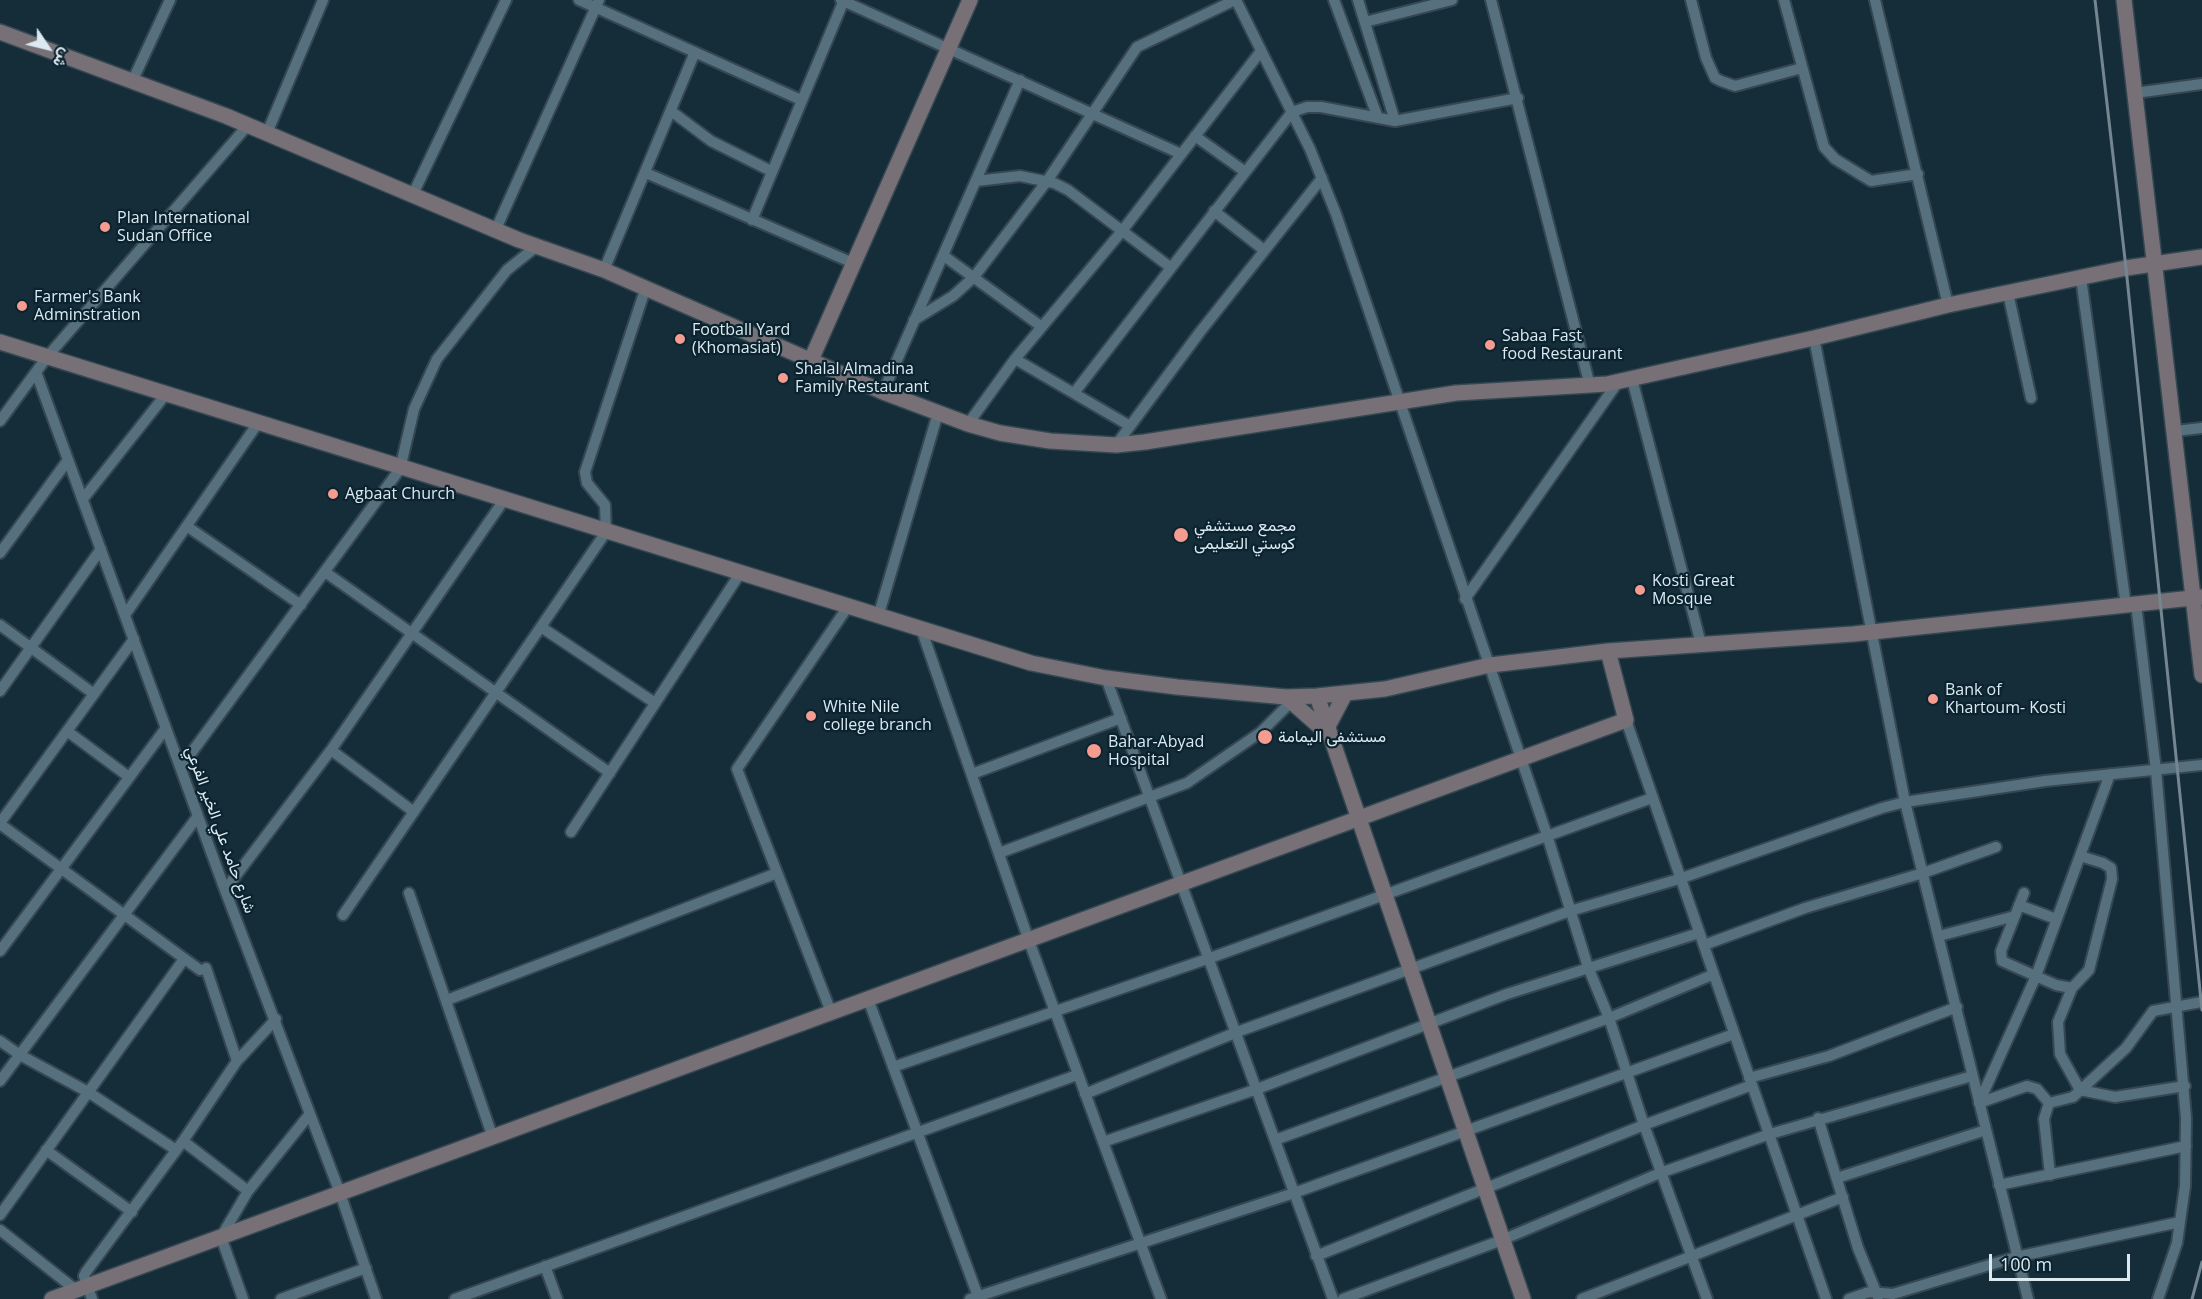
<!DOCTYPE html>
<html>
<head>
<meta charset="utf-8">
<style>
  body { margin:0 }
  #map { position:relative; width:2202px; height:1299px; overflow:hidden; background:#152d39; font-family:"Open Sans",Vazirmatn,sans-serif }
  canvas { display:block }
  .north { position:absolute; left:18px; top:18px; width:60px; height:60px; -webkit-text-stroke:4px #0b232e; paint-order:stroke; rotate:125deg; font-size:16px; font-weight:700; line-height:24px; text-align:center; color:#dbe9f1 }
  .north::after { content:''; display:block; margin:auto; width:21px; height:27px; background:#dbe9f1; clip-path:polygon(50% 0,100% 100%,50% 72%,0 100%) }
  .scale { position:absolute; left:1989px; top:1254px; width:141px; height:27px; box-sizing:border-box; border:3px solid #dbe9f1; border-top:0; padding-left:8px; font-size:18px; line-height:21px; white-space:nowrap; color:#dbe9f1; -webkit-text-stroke:4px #0b232e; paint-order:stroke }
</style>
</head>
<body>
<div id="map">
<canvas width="2202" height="1299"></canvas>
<div class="north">ش</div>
<div class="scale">100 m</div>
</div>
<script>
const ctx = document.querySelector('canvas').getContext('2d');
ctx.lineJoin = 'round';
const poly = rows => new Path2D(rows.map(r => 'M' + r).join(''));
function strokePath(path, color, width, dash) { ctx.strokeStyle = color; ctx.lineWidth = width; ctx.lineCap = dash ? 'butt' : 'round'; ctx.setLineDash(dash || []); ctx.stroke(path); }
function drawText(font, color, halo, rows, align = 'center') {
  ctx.font = font + ' "Open Sans",Vazirmatn,sans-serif'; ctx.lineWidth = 4.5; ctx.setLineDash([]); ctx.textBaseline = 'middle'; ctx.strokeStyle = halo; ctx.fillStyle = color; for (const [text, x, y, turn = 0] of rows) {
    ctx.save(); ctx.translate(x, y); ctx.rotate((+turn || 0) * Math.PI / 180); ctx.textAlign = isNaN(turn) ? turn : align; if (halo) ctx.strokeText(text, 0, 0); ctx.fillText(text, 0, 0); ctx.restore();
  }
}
const street = poly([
  [579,0,801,100],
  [841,0,1181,154],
  [1236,0,1310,149,1336,214,1547,835,1588,967,1609,1018,1644,1125,1707,1299],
  [1334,0,1378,118],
  [1358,0,1395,121],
  [1491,0,1590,386],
  [1691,0,1706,58,1715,78,1721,81,1735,86,1802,68],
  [1784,0,1824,147,1835,159,1871,181,1918,174],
  [1875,0,1948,305],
  [1365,22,1452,0],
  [132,82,170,0],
  [2135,93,2202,84],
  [671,111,711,141,771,171],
  [267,133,323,0],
  [1195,136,1244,171],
  [646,173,853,263],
  [976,181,1020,176,1054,183,1068,190,1170,267],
  [413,194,506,0],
  [1214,211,1264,250],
  [752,220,844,0],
  [496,229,599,0],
  [944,256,1042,327],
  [604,270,695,52],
  [2081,278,2126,606],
  [2008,293,2031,398],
  [914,320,953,296,974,277,1047,181,1137,47,1235,0],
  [1814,338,1905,802,2028,1299],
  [1015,359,1130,426],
  [36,372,225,890,340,1193,376,1299],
  [1632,379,1701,644],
  [883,392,1020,80],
  [1074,393,1292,112,1307,107,1321,107,1395,121,1518,98],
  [0,421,47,357,248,125],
  [968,424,1015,359,1122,231,1261,51],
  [2175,431,2202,428],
  [1116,445,1200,332,1322,178],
  [83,499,166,394],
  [188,527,301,605],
  [0,553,68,460],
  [325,572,610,773],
  [1465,599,1618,382],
  [2136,604,2156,770,2186,1118,2185,1186,2177,1243,2158,1299],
  [125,615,258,423],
  [878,617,938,413],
  [0,625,94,694],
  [541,627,655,703],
  [922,631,1029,941,1161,1299],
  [1106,678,1333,1299],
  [0,691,101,549],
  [1626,720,1826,1299],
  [67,731,129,777],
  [331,750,414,812],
  [181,767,400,469,414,409,437,359,507,270,537,246],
  [972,774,1121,718],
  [0,823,134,639],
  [0,824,200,970],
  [571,832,741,572],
  [999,853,1187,783,1261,732,1291,702],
  [225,890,331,750,504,500],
  [409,893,492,1135],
  [2024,893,2001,951,2002,961,2056,985,2072,988,2089,970,2112,879,2111,868,2103,863,2080,856],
  [2019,905,2056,919],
  [343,915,606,532,605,505,587,483,585,472,645,290],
  [1939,936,2015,916],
  [1704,945,1805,908,1923,873,1996,847],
  [0,951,166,728],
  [206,968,237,1061],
  [2072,988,2058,1022,2060,1054,2080,1090,2115,1097,2185,1086],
  [868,999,979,1299],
  [447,1000,777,873],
  [831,1012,737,769,847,608],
  [0,1041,20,1055,88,1092,176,1150],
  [893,1067,1210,958,1652,798],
  [1749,1078,1829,1056,1957,1007],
  [0,1081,198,816],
  [1085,1094,1237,1032,1570,911,1679,879,1882,808,1905,802,2045,781,2202,765],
  [1979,1103,2036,976,2110,774],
  [1979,1103,2027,1086,2037,1089,2049,1103],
  [1818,1118,1858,1248,1878,1297],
  [1275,1140,1609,1018,1712,975],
  [183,1141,248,1191],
  [1103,1142,1257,1089,1507,994,1699,933],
  [46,1150,132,1212],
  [2050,1175,2044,1119,2049,1103,2073,1097,2126,1048,2153,1011,2202,1002],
  [1837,1178,1986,1130],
  [1999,1185,2186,1146],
  [0,1215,184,959],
  [0,1230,76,1290],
  [1316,1256,1644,1125,1752,1085],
  [545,1266,557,1299],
  [92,1299,84,1276,86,1272,183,1141,237,1061,276,1019],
  [243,1299,221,1237,248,1191,309,1115],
  [281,1299,366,1268],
  [455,1299,1077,1075],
  [970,1299,1294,1193,1734,1034],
  [1343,1299,1502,1240,1660,1173,1770,1134,1972,1076],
  [1582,1299,1843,1197],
  [1849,1299,1869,1292,1893,1294,2016,1257,2180,1222]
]);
const secondary = poly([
  [2124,0,2202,675],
  [0,32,226,116,519,240,604,270,883,392,968,424,1000,433,1050,441,1116,445,1145,442,1456,393,1607,384,1814,338,1948,305,2126,268,2202,257],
  [0,342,1031,663,1106,678,1177,687,1286,697,1317,696,1385,689,1490,665,1542,659,1608,651,1853,634,2202,597],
  [811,360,970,0],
  [1317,696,1523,1299],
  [1286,697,1327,733],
  [1327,728,1345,694],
  [52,1299,1626,720,1608,651]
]);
strokePath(street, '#354852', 14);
strokePath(secondary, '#354852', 18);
strokePath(street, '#56707d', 10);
strokePath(secondary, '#777177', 15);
strokePath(poly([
  [2095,0,2126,268,2202,1010],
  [2192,1299,2202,1262]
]), '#748791', 3);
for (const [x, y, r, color] of [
  [105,227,6,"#f59c91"],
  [22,306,6,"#f59c91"],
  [680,339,6,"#f59c91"],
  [1490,345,6,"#f59c91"],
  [783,378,6,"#f59c91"],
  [333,494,6,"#f59c91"],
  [1181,535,8,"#f59c91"],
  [1640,590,6,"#f59c91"],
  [1933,699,6,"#f59c91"],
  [811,716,6,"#f59c91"],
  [1265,737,8,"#f59c91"],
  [1094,751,8,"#f59c91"]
]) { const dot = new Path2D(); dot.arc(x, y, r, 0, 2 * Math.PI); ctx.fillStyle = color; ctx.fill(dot); strokePath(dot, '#0b232e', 2); }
drawText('16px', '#dbe9f1', '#0b232e', [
  ["Plan International",117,218],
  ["Sudan Office",117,236],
  ["Farmer's Bank",34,297],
  ["Adminstration",34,315],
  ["Football Yard",692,330],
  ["(Khomasiat)",692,348],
  ["Sabaa Fast",1502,336],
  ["food Restaurant",1502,354],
  ["Shalal Almadina",795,369],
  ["Family Restaurant",795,387],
  ["Agbaat Church",345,494],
  ["مجمع مستشفي",1194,526],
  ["كوستي التعليمى",1194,544],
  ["Kosti Great",1652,581],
  ["Mosque",1652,599],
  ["Bank of",1945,690],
  ["Khartoum- Kosti",1945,708],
  ["White Nile",823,707],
  ["college branch",823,725],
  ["مستشفى اليمامة",1278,737],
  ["Bahar-Abyad",1108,742],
  ["Hospital",1108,760]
], 'left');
drawText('16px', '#dbe9f1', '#0b232e', [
  ["شارع حامد علي الخير الفرعي",220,830,70]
]);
</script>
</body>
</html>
